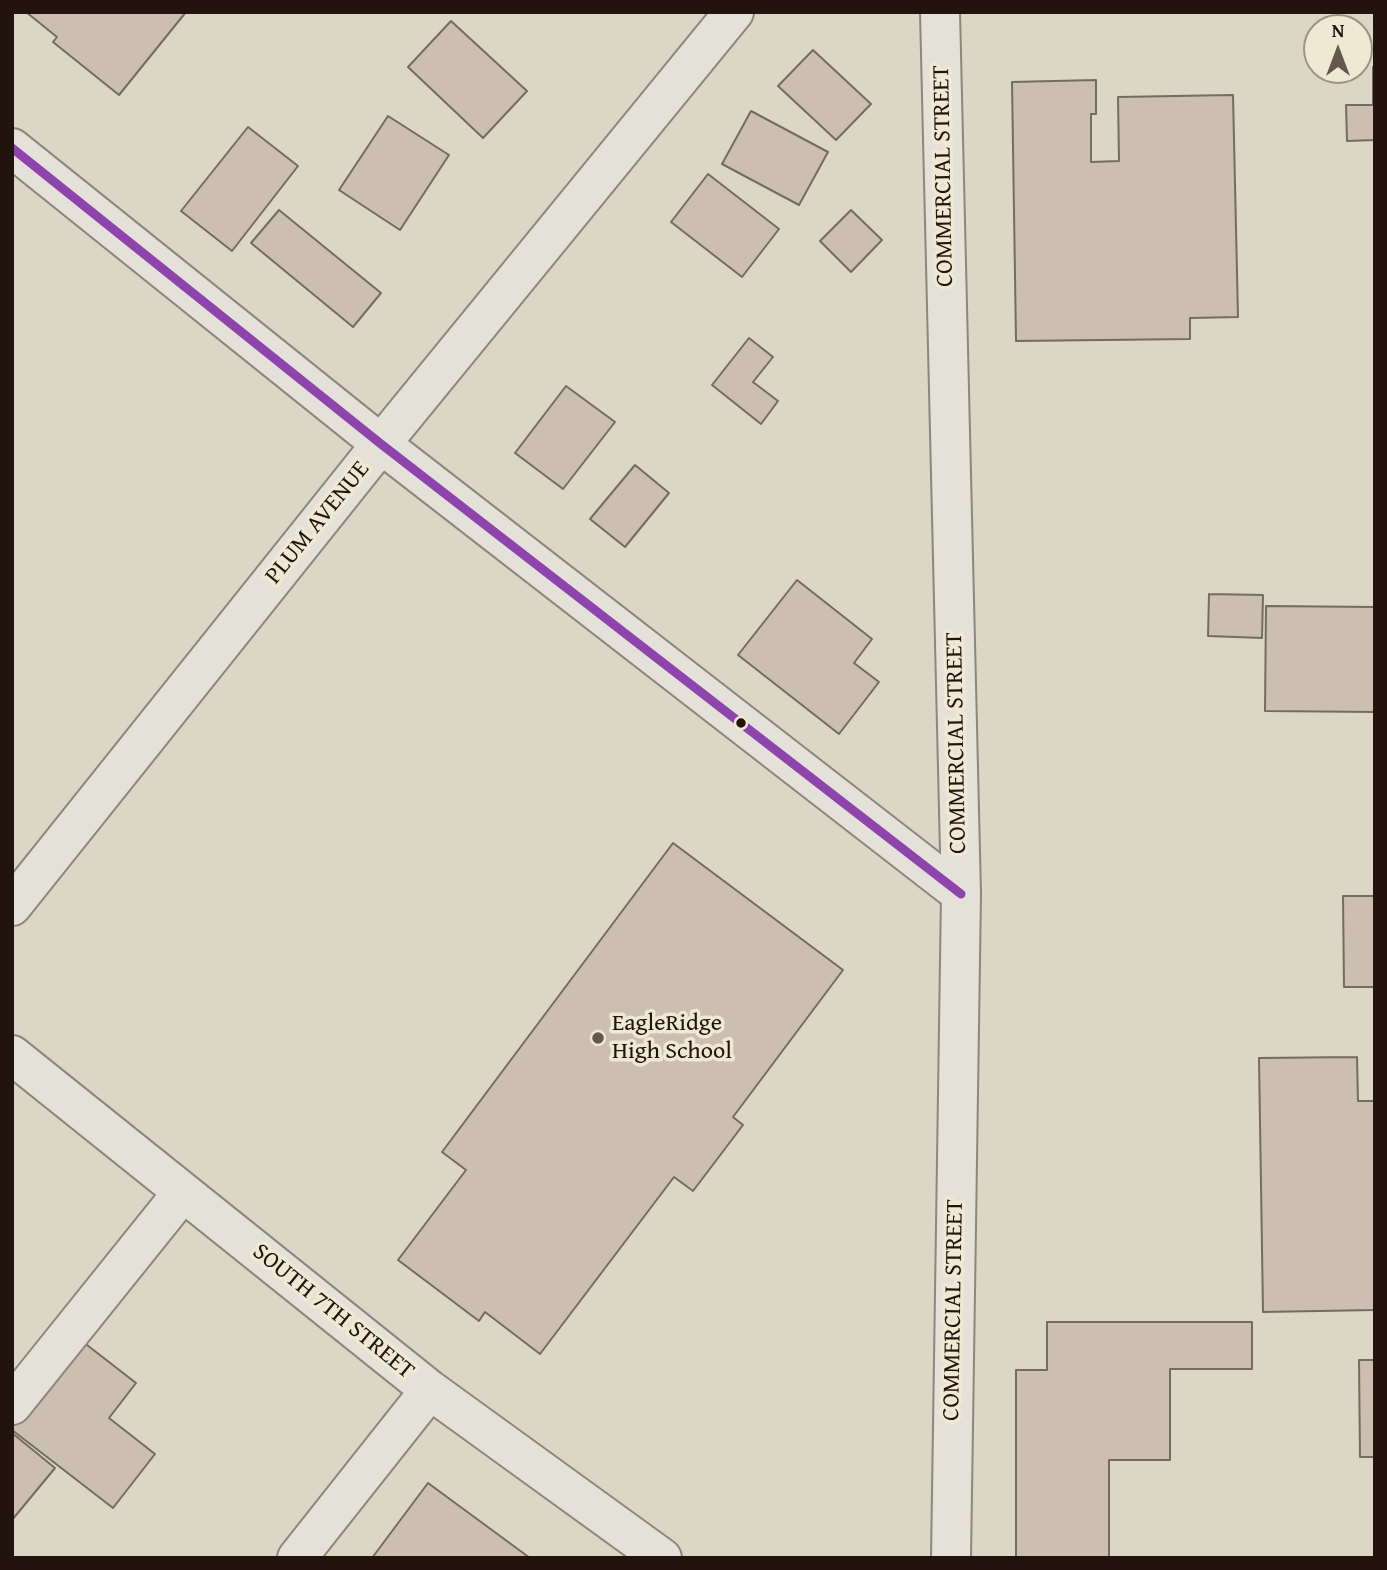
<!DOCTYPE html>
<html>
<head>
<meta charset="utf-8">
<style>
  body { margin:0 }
  #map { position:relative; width:1387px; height:1570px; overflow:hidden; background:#dcd6c4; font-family:"Gentium Book Plus",serif }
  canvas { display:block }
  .frame { position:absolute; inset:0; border:14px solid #22130e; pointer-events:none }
  .north { position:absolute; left:1303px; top:14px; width:70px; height:70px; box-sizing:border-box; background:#efe8d2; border:2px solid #9d9384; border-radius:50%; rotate:0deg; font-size:19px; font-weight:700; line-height:28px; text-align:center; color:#22130e }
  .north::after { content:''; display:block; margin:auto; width:24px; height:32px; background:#63574e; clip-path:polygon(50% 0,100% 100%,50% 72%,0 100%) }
</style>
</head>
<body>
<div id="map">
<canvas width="1387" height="1570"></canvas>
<div class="frame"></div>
<div class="north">N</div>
</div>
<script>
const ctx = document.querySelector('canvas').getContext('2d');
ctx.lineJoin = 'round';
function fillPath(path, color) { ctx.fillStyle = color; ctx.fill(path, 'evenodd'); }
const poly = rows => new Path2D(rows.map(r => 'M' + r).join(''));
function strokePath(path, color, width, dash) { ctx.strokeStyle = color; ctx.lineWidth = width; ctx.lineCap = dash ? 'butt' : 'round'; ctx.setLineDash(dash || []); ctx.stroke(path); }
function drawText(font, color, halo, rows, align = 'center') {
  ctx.font = font + ' "Gentium Book Plus",serif'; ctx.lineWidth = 7; ctx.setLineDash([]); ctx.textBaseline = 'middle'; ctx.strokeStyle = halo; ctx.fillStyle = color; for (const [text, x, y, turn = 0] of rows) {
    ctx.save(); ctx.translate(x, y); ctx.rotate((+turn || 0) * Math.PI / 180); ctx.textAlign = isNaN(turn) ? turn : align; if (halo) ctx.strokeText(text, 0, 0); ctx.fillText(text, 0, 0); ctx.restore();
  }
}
const building = poly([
  [26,12,186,12,119,95,53,42,57,37,26,12],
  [451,21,527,91,483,138,408,67,451,21],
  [813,50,871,104,836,140,778,86,813,50],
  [1373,67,1375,67,1375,140,1347,141,1346,105,1373,105,1373,67],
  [1096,80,1096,114,1091,114,1091,162,1119,161,1118,97,1233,95,1238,317,1190,318,1190,339,1016,341,1012,82,1096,80],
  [751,111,828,152,799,205,722,164,751,111],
  [388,116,449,155,400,230,339,190,388,116],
  [248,127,298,166,232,251,181,211,248,127],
  [708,174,779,229,742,277,671,222,708,174],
  [279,210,381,293,353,327,251,243,279,210],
  [851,210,882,240,851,272,820,241,851,210],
  [749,338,773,357,753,382,778,401,761,424,712,385,749,338],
  [566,386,615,422,563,489,515,453,566,386],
  [635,465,669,493,625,547,590,519,635,465],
  [797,580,872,639,854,663,879,682,839,734,738,655,797,580],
  [1209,594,1263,595,1262,638,1208,636,1209,594],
  [1266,606,1375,607,1375,712,1265,711,1266,606],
  [673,843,843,970,733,1117,743,1125,693,1191,674,1177,540,1354,485,1312,479,1321,398,1260,466,1170,442,1152,673,843],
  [1343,896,1375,896,1375,987,1344,987,1343,896],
  [1357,1057,1358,1101,1375,1101,1375,1310,1263,1312,1259,1058,1357,1057],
  [1047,1322,1252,1322,1252,1369,1170,1369,1170,1460,1109,1460,1109,1558,1016,1558,1016,1370,1047,1370,1047,1322],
  [78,1338,136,1383,109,1418,155,1454,113,1508,12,1430,12,1422,78,1338],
  [1359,1360,1375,1360,1375,1457,1360,1457,1359,1360],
  [12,1433,55,1468,12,1520,12,1433],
  [428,1483,530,1558,372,1558,428,1483]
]);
fillPath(building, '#ccbeb1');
strokePath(building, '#726c63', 2);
const minor = poly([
  [940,12,961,894,951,1558],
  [12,148,381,444,961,894],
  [12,906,381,444,734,12],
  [12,1055,430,1390,662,1558],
  [12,1405,183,1192],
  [297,1558,430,1390]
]);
strokePath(minor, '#8c877c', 42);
strokePath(minor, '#e4e1d8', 38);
strokePath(poly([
  [12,148,381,444,961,894]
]), '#8e44ad', 9);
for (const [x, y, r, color] of [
  [741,723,6,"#22130e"],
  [598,1038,7,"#63574e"]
]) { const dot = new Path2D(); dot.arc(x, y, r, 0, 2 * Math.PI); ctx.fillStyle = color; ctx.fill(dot); strokePath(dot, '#efe8d2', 2.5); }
drawText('24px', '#22130e', '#efe8d2', [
  ["COMMERCIAL STREET",944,176,-91],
  ["PLUM AVENUE",318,523,-51],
  ["COMMERCIAL STREET",957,743,-91],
  ["COMMERCIAL STREET",954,1310,-89],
  ["SOUTH 7TH STREET",333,1312,39]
]);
drawText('24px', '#22130e', '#efe8d2', [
  ["EagleRidge",612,1024],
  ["High School",612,1052]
], 'left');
</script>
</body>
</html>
